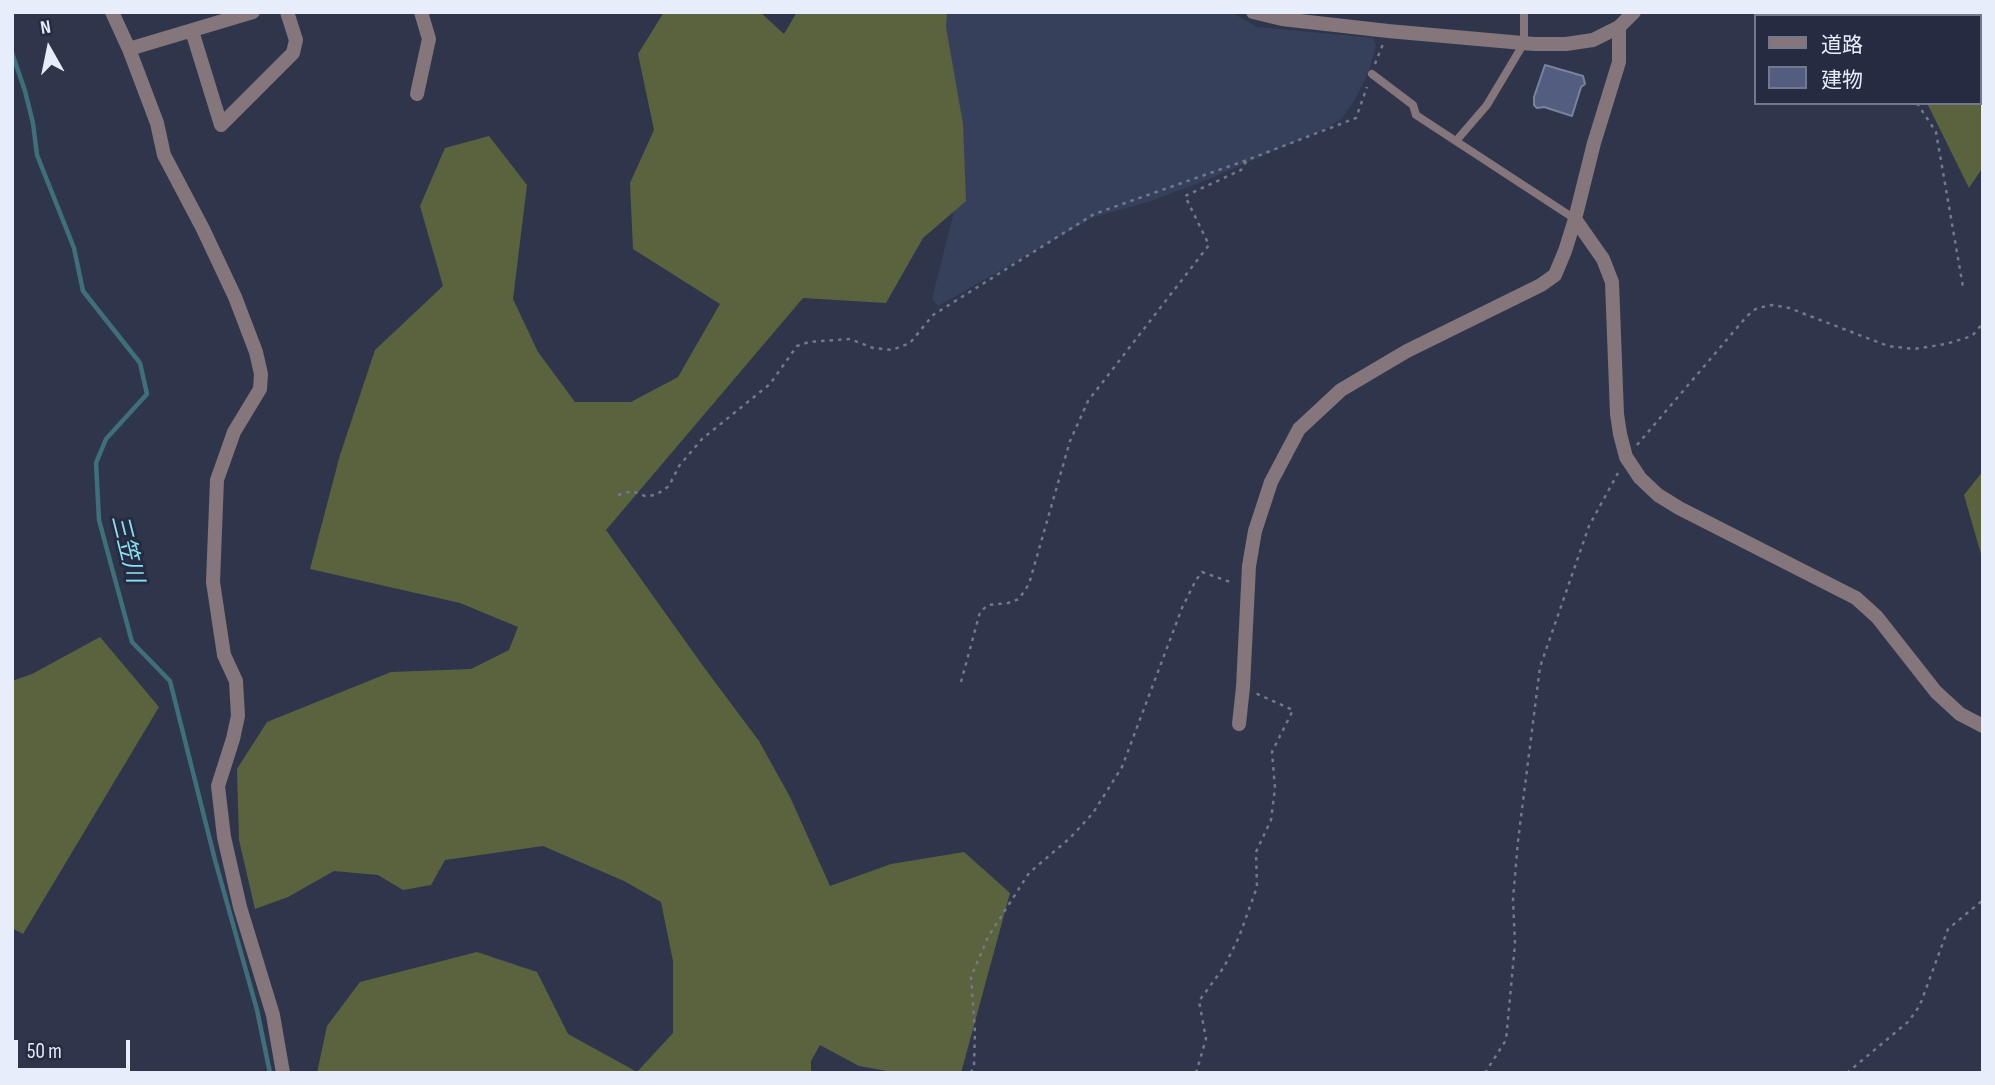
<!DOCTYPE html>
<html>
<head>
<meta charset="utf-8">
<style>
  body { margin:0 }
  #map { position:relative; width:1995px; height:1085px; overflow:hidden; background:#2f364c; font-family:"Sofia Sans Condensed","Noto Sans JP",sans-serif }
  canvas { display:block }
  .frame { position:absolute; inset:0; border:14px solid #e8edfc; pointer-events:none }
  .legend { position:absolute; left:1754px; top:14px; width:228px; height:91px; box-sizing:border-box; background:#252c41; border:2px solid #73798c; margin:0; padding:9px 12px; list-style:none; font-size:21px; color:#e8edfc }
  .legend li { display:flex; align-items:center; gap:14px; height:35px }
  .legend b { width:35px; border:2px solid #73798c }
  .north { position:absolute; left:14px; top:14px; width:70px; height:70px; -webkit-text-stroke:5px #252c41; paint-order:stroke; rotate:351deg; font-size:19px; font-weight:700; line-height:28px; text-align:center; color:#e8edfc }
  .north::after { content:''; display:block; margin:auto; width:24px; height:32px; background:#e8edfc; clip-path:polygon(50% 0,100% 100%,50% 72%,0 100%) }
  .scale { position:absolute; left:14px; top:1040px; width:116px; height:32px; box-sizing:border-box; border:4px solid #e8edfc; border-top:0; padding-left:9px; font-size:21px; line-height:24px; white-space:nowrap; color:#e8edfc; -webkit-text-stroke:5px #252c41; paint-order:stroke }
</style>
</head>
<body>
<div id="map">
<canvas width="1995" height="1085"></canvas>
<div class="frame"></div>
<ul class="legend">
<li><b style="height:9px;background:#84767a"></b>道路</li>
<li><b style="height:19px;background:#525d7f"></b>建物</li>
</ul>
<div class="north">N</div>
<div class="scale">50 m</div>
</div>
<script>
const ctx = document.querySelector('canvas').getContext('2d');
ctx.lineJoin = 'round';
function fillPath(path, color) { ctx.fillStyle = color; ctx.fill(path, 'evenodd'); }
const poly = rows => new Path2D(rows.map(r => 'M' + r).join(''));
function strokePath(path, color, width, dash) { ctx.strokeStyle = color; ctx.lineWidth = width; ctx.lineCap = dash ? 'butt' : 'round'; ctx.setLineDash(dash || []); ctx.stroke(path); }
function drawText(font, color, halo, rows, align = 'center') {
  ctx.font = font + ' "Sofia Sans Condensed","Noto Sans JP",sans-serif'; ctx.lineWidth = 6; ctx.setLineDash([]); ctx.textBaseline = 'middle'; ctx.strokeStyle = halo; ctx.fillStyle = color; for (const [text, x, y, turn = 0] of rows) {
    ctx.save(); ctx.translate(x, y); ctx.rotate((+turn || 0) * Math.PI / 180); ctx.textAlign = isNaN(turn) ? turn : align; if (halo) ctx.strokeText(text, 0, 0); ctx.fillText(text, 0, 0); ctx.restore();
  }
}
fillPath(poly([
  [929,12,1231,12,1257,27,1373,38,1376,45,1369,71,1354,101,1341,119,1327,128,1204,181,1148,202,1094,217,938,306,932,299,961,184]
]), '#37405b');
fillPath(poly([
  [664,12,760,12,784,34,797,12,947,12,946,27,963,124,966,201,923,238,886,303,803,298,606,530,703,666,759,741,790,797,830,886,891,864,964,852,1010,893,961,1073,898,1073,859,1066,820,1045,811,1061,811,1073,317,1073,327,1026,360,982,477,952,537,972,568,1034,637,1072,673,1033,673,961,661,902,624,881,543,846,445,860,431,885,403,890,378,875,334,871,288,897,255,909,239,840,237,769,267,722,391,672,471,669,509,650,518,627,460,603,310,569,340,455,375,350,443,286,420,206,445,148,489,136,527,185,513,299,538,352,575,402,631,402,678,377,720,304,633,249,630,183,654,130,638,54],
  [1887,12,1983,12,1983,167,1969,188,1927,103,1979,103,1979,16,1885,16],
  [1983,471,1983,561,1964,495],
  [100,637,159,707,23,934,12,928,12,681,32,674]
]), '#5b633e');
strokePath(poly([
  [12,53,25,91,33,123,37,155,74,248,83,291,140,363,147,394,106,439,96,463,99,520,132,642,170,681,215,860,257,1010,270,1073]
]), '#3e6f7b', 4.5);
const building = poly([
  [1545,65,1583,76,1585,84,1581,87,1572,116,1544,107,1537,108,1534,105,1534,97,1545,65]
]);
fillPath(building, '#525d7f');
strokePath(building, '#7a839d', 2);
strokePath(poly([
  [1861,12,1862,16],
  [1375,64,1383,44],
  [1917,103,1936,132,1963,287],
  [1637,445,1747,316,1757,308,1773,305,1789,308,1888,346,1914,349,1946,344,1972,336,1983,323],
  [618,495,632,491,645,496,656,495,669,486,679,466,702,439,770,384,797,346,809,342,850,339,873,348,892,350,910,343,933,315,1094,214,1247,160,1356,118,1367,87],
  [961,682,980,612,988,605,1008,603,1019,599,1029,584,1070,441,1088,401,1209,245,1185,196,1241,170,1247,160],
  [971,1073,974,1065,975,1032,971,977,988,937,1029,873,1070,838,1093,813,1122,767,1182,608,1196,580,1202,572,1233,583],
  [1196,1073,1206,1039,1199,1001,1224,967,1239,937,1257,887,1256,852,1271,820,1275,788,1272,752,1293,710,1255,693],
  [1485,1073,1506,1040,1515,944,1513,899,1518,841,1540,667,1589,526,1618,473],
  [1847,1073,1909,1021,1920,1005,1948,929,1983,900]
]), '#73798c', 2.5, [3.5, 5]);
strokePath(poly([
  [1372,74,1413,105,1416,115,1575,219],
  [1456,141,1487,105,1524,43,1524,12]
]), '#84767a', 8);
strokePath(poly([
  [112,12,129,49,157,123,164,155,203,229,235,297,256,352,261,374,260,389,234,432,217,480,213,582,224,655,236,681,238,716,233,739,218,786,224,837,240,907,273,1015,283,1073],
  [192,31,221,125,293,53,296,40,287,12],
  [129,49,253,12],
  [417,94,429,39,421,12],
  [1575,219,1603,259,1612,282,1617,414,1620,434,1626,457,1640,478,1658,495,1679,508,1856,598,1877,617,1936,692,1960,714,1983,726],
  [1239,724,1243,687,1249,566,1255,531,1271,482,1299,429,1341,390,1407,351,1541,285,1555,275,1565,251,1575,219,1594,143,1619,62,1619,27]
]), '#84767a', 14);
strokePath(poly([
  [1253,12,1282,19,1388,31,1534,44,1566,44,1593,40,1619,27,1634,12]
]), '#84767a', 14);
drawText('italic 23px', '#8ce1f6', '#252c41', [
  ["三笠川",126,549,76]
]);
</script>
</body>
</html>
